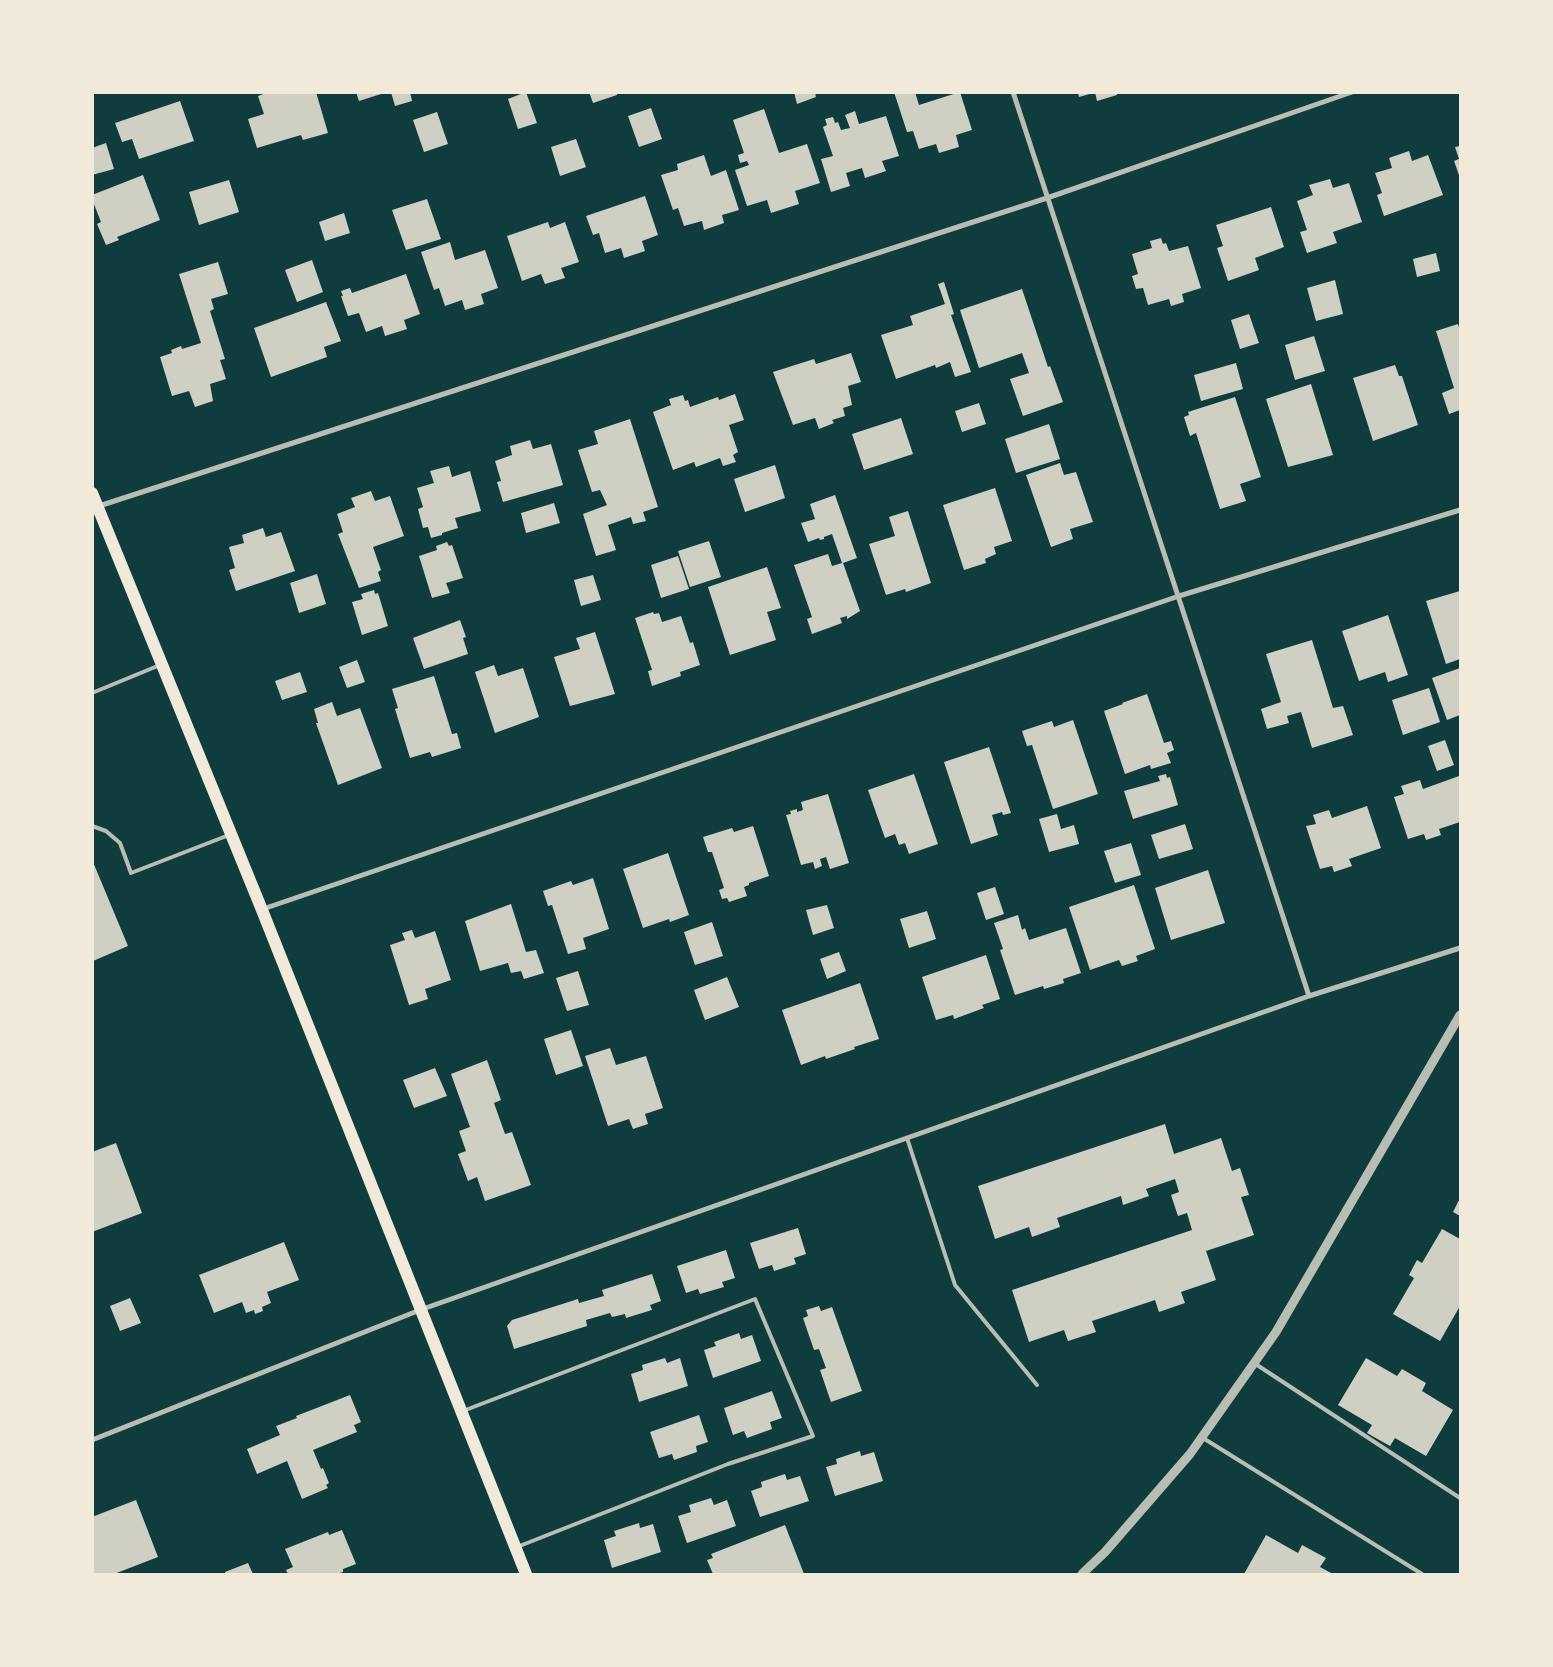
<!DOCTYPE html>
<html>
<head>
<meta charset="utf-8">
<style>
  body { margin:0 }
  #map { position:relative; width:1553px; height:1667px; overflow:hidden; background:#0f3d3e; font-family:Barlow,sans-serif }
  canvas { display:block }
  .frame { position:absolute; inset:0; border:94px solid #f1e9da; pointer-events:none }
</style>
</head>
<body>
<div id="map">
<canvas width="1553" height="1667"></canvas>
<div class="frame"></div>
</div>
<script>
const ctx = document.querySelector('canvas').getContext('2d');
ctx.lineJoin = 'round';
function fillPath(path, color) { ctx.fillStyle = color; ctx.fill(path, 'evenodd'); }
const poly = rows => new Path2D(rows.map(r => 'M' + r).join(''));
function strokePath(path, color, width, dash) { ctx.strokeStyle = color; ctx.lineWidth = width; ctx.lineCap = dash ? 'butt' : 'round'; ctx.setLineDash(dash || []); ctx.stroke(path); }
fillPath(poly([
  [269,92,316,92,328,133,303,140,301,135,257,148,248,119,264,114,258,96],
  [356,92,384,92,384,93,359,101],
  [391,92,410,92,412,101,395,106],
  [526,92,537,123,518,129,508,99],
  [589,92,616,92,617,95,593,103],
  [794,92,815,92,816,97,797,104],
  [894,92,915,92,919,105,960,92,972,130,956,135,959,147,939,153,936,144,919,149,913,131,907,132],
  [1078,92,1093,92,1093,93,1079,97],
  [1095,92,1116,92,1117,95,1097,101],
  [180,101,194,141,139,159,132,139,122,142,115,123],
  [651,108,662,139,639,147,628,116],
  [764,109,779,153,807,144,820,183,795,191,799,204,771,213,767,200,747,206,735,170,749,165,747,161,740,163,738,155,744,153,733,120],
  [855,111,859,124,886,116,899,156,882,161,886,171,865,178,862,168,846,173,850,186,831,192,821,159,833,156,823,127,827,125,825,119,833,117,835,123,838,122,841,130,850,128,845,115],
  [437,112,448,144,424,152,413,120],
  [576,139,586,167,560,176,551,147],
  [106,143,114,169,92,175,92,148],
  [1460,146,1460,178,1454,161,1459,159,1455,147],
  [1409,151,1412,161,1428,155,1443,195,1384,216,1377,195,1382,193,1375,173,1392,168,1389,158],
  [704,155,711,176,726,170,739,210,722,215,724,223,704,230,702,221,684,226,678,208,673,210,661,175,678,170,677,164],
  [143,175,160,220,117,237,119,240,106,245,97,224,101,222,92,199,92,195],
  [1330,179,1333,188,1349,183,1362,222,1333,232,1337,243,1307,253,1300,232,1307,230,1297,201,1313,195,1309,185],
  [229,180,239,212,199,225,189,192],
  [645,196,658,235,642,241,645,251,624,258,621,248,605,253,599,233,593,235,586,216],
  [427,199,441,239,406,250,392,210],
  [1271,207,1284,247,1255,258,1259,270,1228,281,1217,248,1223,246,1216,225],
  [344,213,350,233,325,241,319,222],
  [548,222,550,228,565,222,579,262,561,268,565,278,545,284,541,274,522,281,507,236],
  [1161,238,1163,244,1166,243,1169,251,1188,246,1201,288,1182,294,1184,302,1171,306,1169,299,1148,305,1143,288,1136,289,1132,276,1138,274,1132,254,1152,248,1150,241],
  [450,242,455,260,485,250,498,288,481,294,484,304,465,310,462,300,445,306,439,288,434,290,421,252],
  [1436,253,1440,271,1417,277,1413,259],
  [312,260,323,292,297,302,285,270],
  [218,262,228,294,211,299,214,309,210,311,225,359,220,360,226,379,210,384,213,401,195,407,189,391,172,396,160,357,172,353,171,350,181,346,182,349,201,343,179,274],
  [406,274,420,314,404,320,407,329,385,336,382,326,366,332,359,313,348,316,341,296,343,296,341,291,350,288,352,293],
  [1335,280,1343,314,1316,321,1307,288],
  [944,282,954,314,951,315,971,372,955,377,950,362,936,368,935,365,896,379,881,335,913,325,910,316,945,304,938,284],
  [1022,289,1048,367,1050,366,1063,402,1023,416,1010,379,1029,373,1022,353,979,368,960,310],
  [326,302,341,341,324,347,327,357,271,377,254,328],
  [1249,314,1259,343,1240,349,1231,320],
  [1458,324,1460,332,1460,410,1449,414,1442,393,1454,388,1436,331],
  [1314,336,1325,371,1295,380,1285,345],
  [851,353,861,382,848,386,852,405,843,408,845,416,832,420,834,423,819,429,815,418,793,425,773,372,814,359,816,364],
  [1236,363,1243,389,1201,401,1194,375],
  [1395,365,1399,376,1402,376,1418,425,1373,441,1353,378],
  [1311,384,1333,455,1288,467,1266,399],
  [735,394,744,420,729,425,738,452,733,455,736,462,723,466,720,458,696,467,694,462,673,470,653,412,671,405,669,399,683,395,685,401,688,400,690,407,718,397,719,400],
  [1235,397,1261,477,1240,484,1246,501,1220,509,1196,433,1190,436,1184,417,1189,415,1188,412],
  [979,403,986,424,962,432,955,411],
  [901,418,913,454,864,470,852,434],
  [630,419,658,507,643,512,646,521,633,524,631,517,608,525,616,550,596,556,583,514,607,505,600,490,592,492,578,450,598,444,594,431],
  [1049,424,1060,459,1016,473,1005,439],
  [530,440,533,449,551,444,563,485,503,502,497,482,501,481,495,461,512,455,510,446],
  [1060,463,1064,475,1076,472,1093,522,1070,529,1073,539,1051,547,1026,475],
  [775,465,785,498,745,512,734,479],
  [449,466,452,477,470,471,481,511,455,518,458,528,442,533,442,535,431,538,428,527,423,528,418,509,423,507,417,488,434,483,430,471],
  [995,488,1012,541,994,547,996,554,985,559,986,563,964,570,943,505],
  [371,491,375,501,390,496,404,536,373,547,381,570,378,572,381,581,359,588,338,534,343,532,337,514,355,507,351,498],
  [835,495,857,558,843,563,860,611,847,619,847,616,840,618,842,623,812,634,807,619,812,617,794,565,828,554,832,566,842,563,832,534,824,537,824,539,820,540,819,538,808,542,801,523,815,519,810,504],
  [554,503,560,523,526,533,521,513],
  [908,511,931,583,906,592,905,589,886,595,869,544,895,536,889,517],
  [263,528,266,537,281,532,295,571,236,591,229,570,235,568,229,547,244,543,242,535],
  [709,541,721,577,690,587,678,551],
  [447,542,449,546,452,545,463,578,446,583,450,593,432,598,419,556,437,550,436,546],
  [678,556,689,589,661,598,651,565],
  [767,567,781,608,767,612,776,640,730,655,708,587],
  [317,574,326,604,299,613,290,583],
  [593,575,601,600,581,606,574,580],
  [374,590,375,594,378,593,388,626,362,635,352,602,363,599,361,594],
  [1460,591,1460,659,1446,664,1426,601],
  [653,612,654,614,659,613,662,622,681,616,690,643,693,642,700,665,680,672,681,676,652,686,648,671,652,670,635,618],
  [1388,615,1408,675,1388,682,1385,672,1359,681,1342,631],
  [460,620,466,637,463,638,468,654,424,669,413,638],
  [595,632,615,694,570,706,554,657,580,649,576,638],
  [1312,640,1333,708,1343,706,1353,735,1312,748,1301,712,1287,716,1289,723,1267,729,1261,709,1281,702,1266,654],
  [357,660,365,682,347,688,339,667],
  [494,665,498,676,523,668,539,717,495,733,475,672],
  [1460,668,1460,715,1447,720,1432,678],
  [300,672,307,692,282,700,275,681],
  [434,676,452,734,457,733,461,748,432,757,430,752,410,758,395,709,398,708,392,689],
  [1429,688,1440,722,1403,735,1392,700],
  [1147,694,1164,743,1171,741,1174,750,1167,753,1171,763,1151,769,1150,765,1125,774,1104,711,1123,704,1122,703],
  [332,702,337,716,360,708,382,768,338,785,316,723,318,723,314,709],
  [1073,720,1098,794,1053,809,1032,745,1027,746,1022,731,1052,721,1054,727],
  [1445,740,1454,765,1437,771,1428,746],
  [989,747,1011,813,1003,815,1002,812,992,815,998,835,971,844,944,762],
  [914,774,938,844,909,854,905,843,899,845,895,834,885,838,868,790],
  [1166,774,1167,778,1170,777,1178,805,1133,819,1124,791,1160,781,1158,776],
  [1459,776,1460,781,1460,822,1439,829,1441,835,1426,840,1424,834,1408,839,1394,797,1404,794,1401,786,1420,780,1423,789],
  [828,794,849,863,830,869,826,857,820,859,822,866,815,869,813,862,801,865,786,815,791,814,790,811,797,809,797,812,803,810,801,802],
  [1367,806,1381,848,1349,859,1352,866,1334,872,1332,866,1320,869,1306,826,1316,824,1313,815,1329,810,1332,818],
  [1057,814,1061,829,1074,825,1079,844,1049,852,1039,819],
  [1185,824,1193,849,1159,859,1151,835],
  [753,826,769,876,749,883,749,885,744,887,747,896,729,902,727,898,722,899,719,890,724,888,712,852,708,852,703,837,732,828,734,832],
  [1131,843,1141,875,1115,883,1104,851],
  [668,853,689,915,670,922,669,919,643,928,623,869],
  [93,862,128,946,93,961],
  [1208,870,1225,923,1171,940,1155,888],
  [593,878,609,929,583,938,586,949,568,954,552,905,548,906,543,891,571,881,573,885],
  [1134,885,1155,949,1136,956,1138,961,1122,966,1119,960,1090,970,1069,907],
  [995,887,1004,914,986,920,977,893],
  [511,904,526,952,536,950,544,973,524,979,521,971,511,973,508,963,480,971,465,921],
  [827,905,834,928,813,935,806,910],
  [927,911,936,939,909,948,900,919],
  [1018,915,1022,930,1025,928,1029,940,1066,928,1081,973,1063,979,1064,983,1044,989,1043,986,1015,995,1000,950,1003,949,994,923],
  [712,922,723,956,695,965,684,932],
  [412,930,415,938,435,931,451,980,425,989,428,999,409,1005,390,945,405,940,402,933],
  [839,952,846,971,827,979,820,959],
  [986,955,1000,999,982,1005,984,1008,954,1019,953,1015,936,1020,922,977],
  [578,971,589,1005,567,1011,556,978],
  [727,977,739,1007,705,1020,694,990],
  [860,983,879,1039,854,1047,855,1049,826,1059,825,1056,801,1065,782,1010],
  [571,1030,583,1066,556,1075,544,1039],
  [610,1048,616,1065,646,1056,663,1108,645,1114,648,1124,633,1129,629,1119,608,1126,585,1056],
  [487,1060,501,1100,494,1103,505,1134,512,1132,531,1185,485,1201,477,1177,468,1181,458,1154,466,1151,459,1131,470,1127,451,1074],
  [435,1068,447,1096,414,1108,403,1080],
  [1165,1124,1174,1154,1221,1138,1232,1171,1240,1168,1249,1195,1241,1197,1254,1235,1206,1251,1216,1280,1181,1292,1185,1303,1159,1312,1155,1300,1092,1321,1096,1332,1068,1341,1064,1330,1029,1342,1012,1290,1192,1230,1187,1213,1178,1216,1171,1195,1179,1192,1175,1179,1146,1189,1149,1196,1123,1205,1121,1196,1057,1218,1060,1227,1032,1237,1029,1227,995,1239,978,1186],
  [116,1143,142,1213,92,1232,92,1152],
  [1460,1198,1460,1216,1453,1212],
  [798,1228,806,1254,794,1258,796,1264,774,1271,772,1265,759,1269,750,1243],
  [1442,1229,1460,1239,1460,1306,1440,1341,1393,1314,1414,1278,1409,1275,1417,1260,1422,1263],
  [284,1242,299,1280,267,1292,271,1303,262,1307,263,1311,255,1314,254,1310,246,1313,242,1302,214,1313,199,1275],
  [726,1250,735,1278,722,1282,724,1287,700,1294,698,1289,686,1293,677,1266],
  [652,1274,661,1301,650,1305,652,1310,626,1318,625,1314,612,1317,610,1313,586,1320,587,1326,514,1349,507,1326,512,1320,578,1299,579,1303,604,1296,602,1290],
  [130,1298,141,1323,120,1331,110,1306],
  [819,1306,821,1311,832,1307,862,1391,831,1402,820,1370,826,1368,819,1349,814,1350,803,1318,808,1316,806,1310],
  [739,1333,741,1339,752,1335,761,1361,713,1378,704,1350,716,1346,714,1342],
  [665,1358,667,1363,680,1358,688,1386,639,1402,631,1374,643,1370,642,1365],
  [1366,1358,1397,1376,1402,1369,1426,1383,1422,1391,1453,1410,1426,1456,1395,1438,1390,1446,1367,1433,1372,1425,1338,1405],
  [772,1391,782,1418,770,1422,772,1429,747,1438,744,1431,733,1435,724,1408],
  [350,1395,361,1422,354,1425,357,1432,313,1450,321,1469,323,1468,329,1483,326,1485,328,1488,302,1499,287,1461,257,1474,247,1449,280,1435,276,1426,297,1418,296,1416],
  [699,1415,708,1442,696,1446,697,1452,674,1460,672,1454,659,1458,650,1432],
  [860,1451,861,1456,874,1452,883,1481,835,1496,826,1467,837,1464,836,1459],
  [785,1474,787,1480,800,1476,809,1501,760,1517,751,1491,762,1487,761,1482],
  [711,1498,714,1505,727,1500,736,1526,687,1543,678,1516,691,1512,689,1505],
  [136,1500,158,1557,114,1574,92,1574,92,1517],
  [639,1523,640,1528,653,1524,661,1552,612,1568,604,1540,616,1536,614,1531],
  [785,1525,804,1574,713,1574,707,1560,713,1558,711,1554],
  [342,1530,356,1564,343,1569,343,1572,336,1574,288,1574,286,1570,293,1567,285,1549,328,1532,329,1535],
  [1266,1535,1298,1553,1302,1545,1326,1558,1320,1567,1333,1574,1244,1574],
  [248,1563,253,1574,225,1574,225,1572]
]), '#cfcfc3');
strokePath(poly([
  [92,693,160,665],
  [92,826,106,831,120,843,131,873,229,835],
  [907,1138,955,1285,1037,1385],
  [1254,1363,1460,1498],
  [463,1411,755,1299,813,1436,728,1464,517,1547],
  [1203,1438,1422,1574]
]), '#b8beb3', 4);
strokePath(poly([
  [1013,92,1309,996],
  [99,506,1047,198,1352,92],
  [263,909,1179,596,1460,510],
  [92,1440,420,1310,1309,996,1460,948]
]), '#b8beb3', 5);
strokePath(poly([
  [1082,1574,1105,1552,1190,1454,1276,1332,1460,1015]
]), '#b8beb3', 9);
strokePath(poly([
  [92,493,262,910,526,1574]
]), '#f1e9da', 12);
</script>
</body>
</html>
